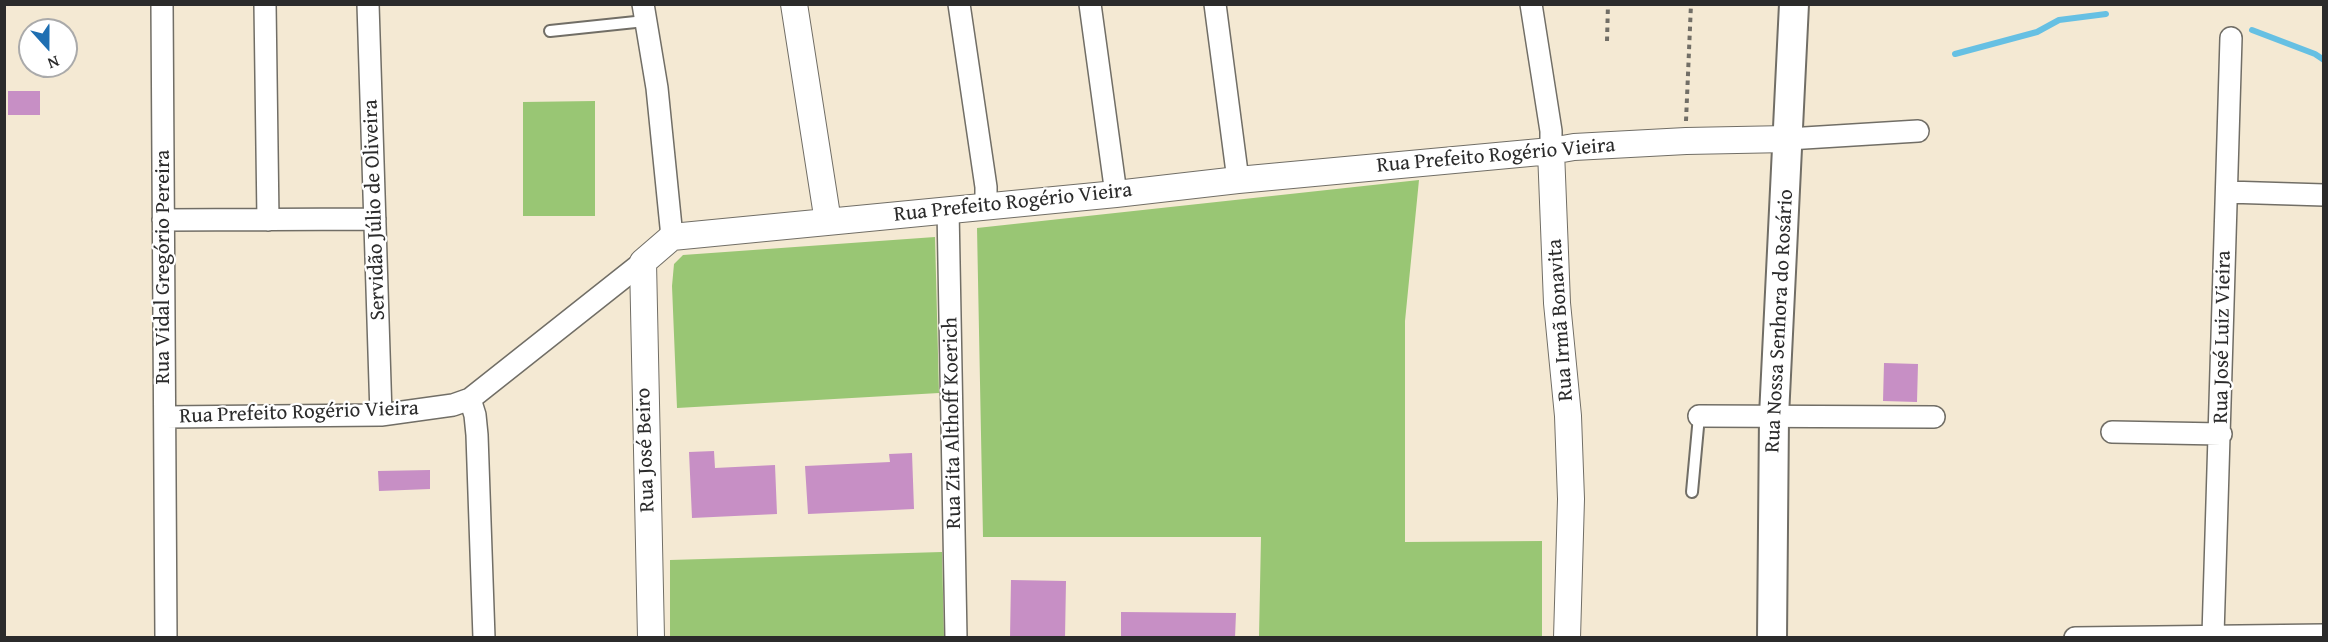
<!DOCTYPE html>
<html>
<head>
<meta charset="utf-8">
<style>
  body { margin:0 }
  #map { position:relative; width:2328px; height:642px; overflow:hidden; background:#f4e9d3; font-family:"Gentium Book Plus",serif }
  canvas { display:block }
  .frame { position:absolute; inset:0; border:6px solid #2b2b2b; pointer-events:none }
  .north { position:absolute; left:18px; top:18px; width:60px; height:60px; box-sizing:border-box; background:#fff; border:2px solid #aaa; border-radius:50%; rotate:159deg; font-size:16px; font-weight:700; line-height:24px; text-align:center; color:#2b2b2b }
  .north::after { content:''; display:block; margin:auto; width:21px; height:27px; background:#1f6fb2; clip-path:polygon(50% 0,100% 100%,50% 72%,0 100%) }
</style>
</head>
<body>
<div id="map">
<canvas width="2328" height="642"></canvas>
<div class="frame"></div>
<div class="north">N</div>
</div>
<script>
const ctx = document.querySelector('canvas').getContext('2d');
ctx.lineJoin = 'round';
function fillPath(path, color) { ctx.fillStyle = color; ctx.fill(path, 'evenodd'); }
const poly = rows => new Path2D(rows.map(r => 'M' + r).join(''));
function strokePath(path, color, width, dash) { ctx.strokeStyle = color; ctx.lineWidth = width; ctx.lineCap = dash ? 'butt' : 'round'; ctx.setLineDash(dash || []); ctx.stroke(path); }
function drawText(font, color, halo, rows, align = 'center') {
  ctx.font = font + ' "Gentium Book Plus",serif'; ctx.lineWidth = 4.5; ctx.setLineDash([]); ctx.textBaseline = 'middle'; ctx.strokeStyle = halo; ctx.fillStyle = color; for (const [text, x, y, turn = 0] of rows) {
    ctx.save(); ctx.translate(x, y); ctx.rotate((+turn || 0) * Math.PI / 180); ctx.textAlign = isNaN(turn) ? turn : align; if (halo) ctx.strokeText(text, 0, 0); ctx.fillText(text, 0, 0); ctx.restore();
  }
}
fillPath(poly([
  [595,101,595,216,523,216,523,102],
  [1419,180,1405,321,1405,542,1542,541,1542,637,1259,637,1261,537,983,537,977,228],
  [935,237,939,393,677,408,672,286,674,264,683,255],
  [942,552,944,637,670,637,670,560]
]), '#99c674');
strokePath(poly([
  [2252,30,2315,54,2324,60],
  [1955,54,2037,32,2059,20,2106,14]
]), '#66c0e3', 6);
fillPath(poly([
  [8,91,40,91,40,115,8,115],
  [1884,363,1918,364,1917,402,1883,401],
  [714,451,715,468,775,465,777,514,692,518,689,452],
  [912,453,914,509,808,514,805,466,890,462,889,454],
  [430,470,430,489,379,491,378,471],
  [1011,580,1066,581,1065,638,1010,638],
  [1121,612,1236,613,1235,638,1121,638]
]), '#c78fc5');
const service = poly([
  [550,31,645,21],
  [1692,492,1699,416]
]);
const minor = poly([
  [162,4,166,638],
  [265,4,268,220],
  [368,4,381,415],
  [643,4,657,88,672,237],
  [959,4,986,187,986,207],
  [1090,4,1116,194],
  [1215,4,1238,180],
  [1531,4,1551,131,1551,151],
  [1788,139,1918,131],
  [2227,192,2324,195],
  [948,209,956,638],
  [163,220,375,219],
  [470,399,475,415,477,435,484,638],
  [1699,416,1934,417],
  [165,417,381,415,453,405,470,399,643,262],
  [2112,432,2221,434],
  [2213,635,2231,38],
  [2075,638,2324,635]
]);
const tertiary = poly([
  [794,4,828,222],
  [1551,151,1557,303,1568,416,1571,499,1567,638],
  [651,638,643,262,672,237,1116,194,1238,180,1551,151,1574,147,1686,141,1788,139]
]);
const secondary = poly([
  [1772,638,1774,416,1794,4]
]);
strokePath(service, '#716e66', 14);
strokePath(minor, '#716e66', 24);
strokePath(tertiary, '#716e66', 28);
strokePath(secondary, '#716e66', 32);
strokePath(poly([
  [1607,41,1608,4],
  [1686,121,1691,4]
]), '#716e66', 4, [4.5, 4.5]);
strokePath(service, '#fff', 10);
strokePath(minor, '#fff', 21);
strokePath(tertiary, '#fff', 26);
strokePath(secondary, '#fff', 28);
drawText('21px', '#2b2b2b', '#fff', [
  ["Rua Prefeito Rogério Vieira",1496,156,-5],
  ["Rua Prefeito Rogério Vieira",1013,203,-6],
  ["Servidão Júlio de Oliveira",375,210,-92],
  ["Rua Vidal Gregório Pereira",164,267,-90],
  ["Rua Irmã Bonavita",1561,320,-94],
  ["Rua Nossa Senhora do Rosário",1780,321,-87],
  ["Rua José Luiz Vieira",2223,337,-89],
  ["Rua Prefeito Rogério Vieira",299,413,-2],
  ["Rua Zita Althoff Koerich",953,423,-91],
  ["Rua José Beiro",646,450,-92]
]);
</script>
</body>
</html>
